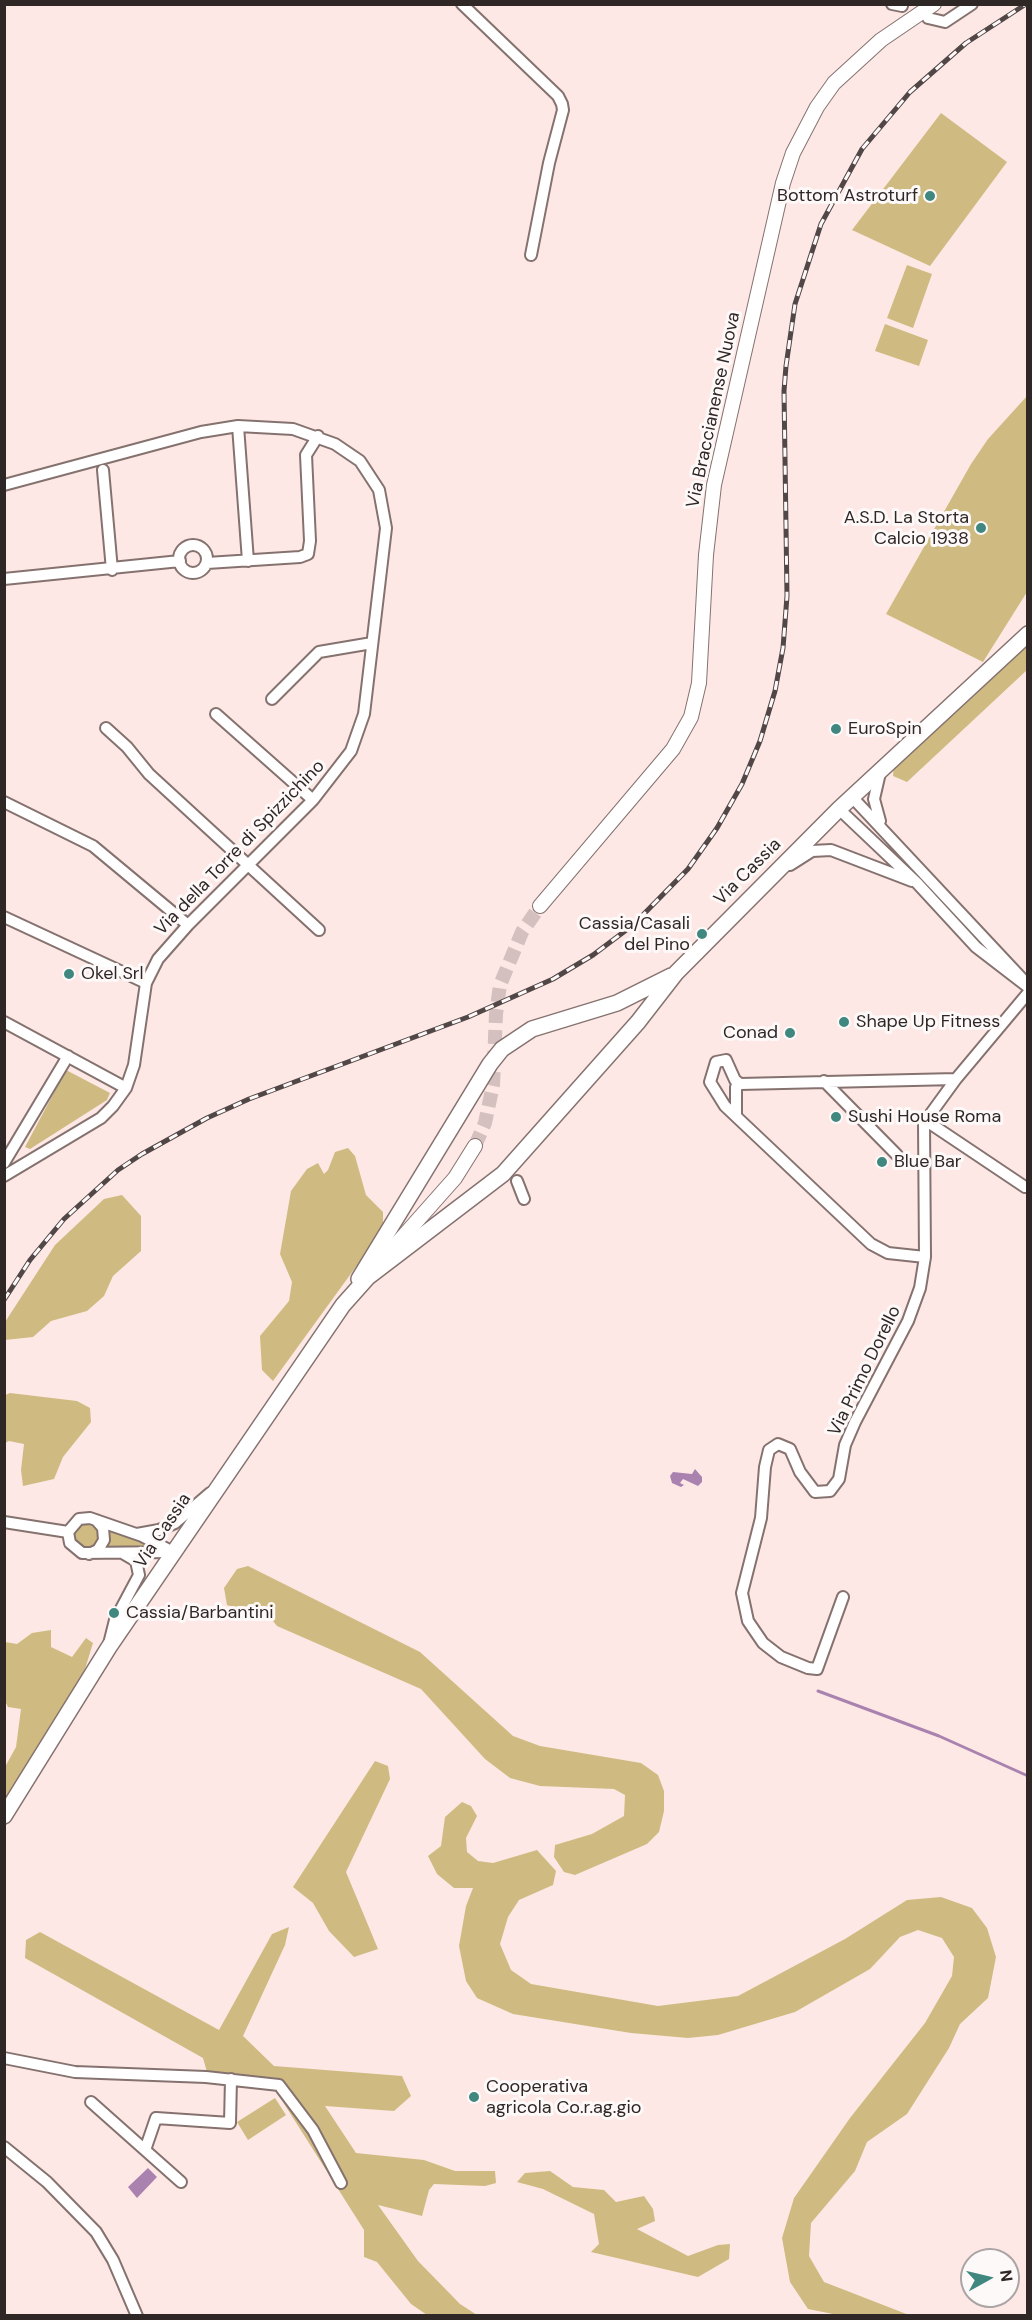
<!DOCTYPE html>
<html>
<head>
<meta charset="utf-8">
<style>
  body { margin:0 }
  #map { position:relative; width:1032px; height:2320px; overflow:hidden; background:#fde8e5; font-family:"DM Sans",sans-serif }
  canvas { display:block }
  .frame { position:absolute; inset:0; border:6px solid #2f2726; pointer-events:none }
  .north { position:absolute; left:960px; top:2248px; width:60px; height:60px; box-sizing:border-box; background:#fef9f9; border:2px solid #aba5a5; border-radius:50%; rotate:82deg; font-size:16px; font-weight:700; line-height:24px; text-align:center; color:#2f2726 }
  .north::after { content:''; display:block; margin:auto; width:21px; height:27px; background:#408780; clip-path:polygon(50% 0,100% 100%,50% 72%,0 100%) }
</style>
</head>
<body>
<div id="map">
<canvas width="1032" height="2320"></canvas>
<div class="frame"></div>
<div class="north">N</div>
</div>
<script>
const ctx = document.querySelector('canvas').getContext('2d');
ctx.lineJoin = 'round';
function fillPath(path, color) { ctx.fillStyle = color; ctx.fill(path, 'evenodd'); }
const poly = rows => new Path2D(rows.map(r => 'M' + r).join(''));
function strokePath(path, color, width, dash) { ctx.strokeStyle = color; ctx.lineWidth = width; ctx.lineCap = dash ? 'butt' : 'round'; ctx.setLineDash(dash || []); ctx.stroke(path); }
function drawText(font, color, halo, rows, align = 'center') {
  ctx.font = font + ' "DM Sans",sans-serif'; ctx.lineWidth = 6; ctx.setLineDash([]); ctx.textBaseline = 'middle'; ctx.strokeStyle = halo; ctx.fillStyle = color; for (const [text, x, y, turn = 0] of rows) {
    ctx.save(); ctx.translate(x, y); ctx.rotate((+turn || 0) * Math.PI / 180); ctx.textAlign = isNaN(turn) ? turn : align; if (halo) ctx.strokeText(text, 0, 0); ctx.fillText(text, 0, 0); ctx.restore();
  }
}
fillPath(poly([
  [941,113,1007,162,930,266,852,230],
  [907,265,932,274,913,328,887,318],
  [885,324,928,340,919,366,875,351],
  [1027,396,1027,592,983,662,886,614,971,464,988,439],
  [1027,637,1027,670,907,782,893,776,894,762],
  [66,1070,110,1093,107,1100,30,1149,25,1147],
  [348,1148,355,1156,366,1195,383,1212,383,1223,379,1235,273,1381,262,1370,260,1336,289,1301,292,1282,280,1254,291,1191,307,1169,318,1163,324,1174,328,1170,335,1152],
  [122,1195,141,1216,141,1251,113,1276,104,1296,87,1311,51,1321,33,1337,5,1340,5,1322,55,1245,104,1199],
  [10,1393,77,1401,90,1408,91,1422,63,1457,54,1479,23,1486,21,1470,24,1444,9,1441,5,1443,5,1395],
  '74 1535a13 13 0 1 1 26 0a13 13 0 1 1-26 0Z',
  [106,1528,154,1544,154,1548,107,1548],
  [248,1566,420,1652,513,1736,540,1746,641,1763,658,1775,664,1791,664,1811,659,1832,647,1844,575,1875,564,1872,554,1857,555,1845,592,1834,624,1816,625,1795,614,1789,540,1786,510,1778,485,1759,421,1689,277,1626,265,1611,242,1610,227,1605,224,1588,237,1569],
  [51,1630,51,1647,72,1657,86,1638,93,1643,85,1669,31,1769,5,1808,5,1767,16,1747,21,1709,8,1707,5,1701,5,1642,17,1644,32,1633],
  [375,1761,388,1766,390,1779,346,1872,378,1949,354,1957,329,1931,313,1903,293,1887],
  [462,1802,471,1806,477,1816,466,1838,467,1852,478,1861,493,1863,537,1850,556,1871,553,1885,519,1900,508,1917,500,1944,511,1970,531,1984,658,2006,738,1996,845,1939,907,1900,941,1897,972,1908,987,1928,996,1957,988,1998,960,2024,949,2048,907,2114,867,2142,855,2171,811,2223,809,2256,824,2282,909,2315,838,2315,808,2309,790,2282,782,2238,794,2198,850,2118,925,2023,952,1976,954,1957,942,1938,918,1930,900,1937,870,1969,795,2012,718,2035,688,2038,631,2033,513,2014,477,1998,466,1981,459,1946,466,1906,473,1888,454,1888,437,1874,428,1856,441,1846,445,1817],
  [289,1927,285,1945,243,2036,274,2066,402,2076,411,2096,394,2111,325,2106,356,2153,424,2160,455,2171,495,2171,496,2183,485,2186,434,2184,429,2190,422,2216,378,2205,418,2261,460,2304,477,2315,427,2315,411,2304,377,2262,364,2257,364,2230,276,2091,275,2078,207,2072,203,2058,25,1958,26,1940,40,1932,219,2030,272,1934],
  [275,2098,286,2115,248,2140,237,2122],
  [550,2171,573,2187,604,2190,616,2202,644,2196,653,2209,655,2221,637,2229,688,2256,718,2245,730,2244,729,2259,698,2277,591,2252,599,2244,594,2214,543,2189,517,2182,525,2173]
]), '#cfbb81');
fillPath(poly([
  [695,1469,702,1477,702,1482,698,1486,683,1479,680,1483,684,1485,681,1487,672,1483,670,1476,673,1472,692,1474],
  [148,2168,157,2177,137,2198,128,2187]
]), '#a982af');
strokePath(poly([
  [818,1691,939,1736,1028,1776]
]), '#a982af', 3);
strokePath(poly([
  [475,1146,485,1123,493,1085,496,1014,500,985,522,932,540,906]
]), '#d4c1bf', 14, [14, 7]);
const minor = poly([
  [462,4,558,96,562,104,563,110,549,163,531,255],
  [892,4,902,6],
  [928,18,945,22,972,4],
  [238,426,248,561],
  [103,470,112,570],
  [4,485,201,432,238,426,293,429,335,444,360,461,379,490,386,528,364,714,351,751,313,800,188,925,158,959,146,983,134,1065,126,1088,113,1106,101,1118,4,1176],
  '179 559a14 14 0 1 1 28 0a14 14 0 1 1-28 0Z',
  [207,563,300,557,308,554,310,541,306,455,318,436],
  [4,579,180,561],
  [272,699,319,652,372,643],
  [216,714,313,800],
  [106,728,127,747,149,774,319,930],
  [880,773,874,799,880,821],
  [852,797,1027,984],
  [4,802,93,846,188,925],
  [839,809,917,883,976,947,1028,987],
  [790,865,812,851,831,850,912,881],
  [4,917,146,983],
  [4,1022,126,1088],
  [824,1081,897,1155],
  [736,1115,736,1087,740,1084],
  [925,1120,1025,1187],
  [4,1163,68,1056],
  [517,1181,524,1199],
  [925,1257,888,1253,871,1244,725,1106,710,1082,716,1062,726,1060,735,1080,740,1084,956,1079],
  [90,1518,142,1536,173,1552,82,1553,70,1543,68,1532,79,1519,90,1518],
  [4,1522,68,1532],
  [137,1534,159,1530,175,1523,210,1493],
  [89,1554,98,1550,104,1540,103,1528,96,1520],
  [843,1597,817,1669,808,1668,781,1657,763,1643,748,1621,742,1593,761,1518,765,1467,769,1450,778,1444,790,1449,800,1472,815,1492,830,1491,839,1479,845,1445,855,1422,908,1321,920,1288,925,1257,924,1123,956,1079,1028,993],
  [109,1644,115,1620,139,1575,136,1561,124,1554],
  [4,2058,75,2072,206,2077,279,2085,313,2130,341,2183],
  [91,2102,181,2182],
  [4,2147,47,2182,96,2232,113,2260,137,2316],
  [145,2150,156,2118,230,2123,231,2079]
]);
const secondary = poly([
  [540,906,673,749,691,717,699,683,706,555,714,485,783,183,793,153,817,107,834,83,881,40,934,4],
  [377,1266,455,1178,475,1146]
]);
const primary = poly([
  [359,1279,490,1064,502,1049,532,1029,617,1003,671,976],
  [4,1816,109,1647,343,1305,368,1277,503,1174,638,1022,676,973,839,809,1028,634]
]);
strokePath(minor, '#85726f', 14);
strokePath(secondary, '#85726f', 16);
strokePath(primary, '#85726f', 18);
strokePath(minor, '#fff', 10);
strokePath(secondary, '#fff', 14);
strokePath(primary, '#fff', 15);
const rail = poly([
  [4,1300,30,1260,64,1219,118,1170,142,1154,207,1118,249,1099,468,1017,553,979,593,955,633,925,688,869,717,828,742,784,760,741,775,691,783,648,787,596,784,391,786,366,795,304,821,224,862,149,910,92,966,43,1026,4]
]);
strokePath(rail, '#514746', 5);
strokePath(rail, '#fef9f9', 3, [9]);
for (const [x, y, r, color] of [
  [930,196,6,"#408780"],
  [981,528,6,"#408780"],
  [836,729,6,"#408780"],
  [702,934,6,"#408780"],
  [69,974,6,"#408780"],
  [844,1022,6,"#408780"],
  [790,1033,6,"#408780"],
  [836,1117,6,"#408780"],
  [882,1162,6,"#408780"],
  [114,1613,6,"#408780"],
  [474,2097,6,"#408780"]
]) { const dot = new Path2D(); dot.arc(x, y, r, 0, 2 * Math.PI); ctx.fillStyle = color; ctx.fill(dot); strokePath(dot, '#fef9f9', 2); }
drawText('18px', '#2f2726', '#fef9f9', [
  ["Bottom Astroturf",918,196,"right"],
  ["A.S.D. La Storta",969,518,"right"],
  ["Calcio 1938",969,539,"right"],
  ["EuroSpin",848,729],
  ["Cassia/Casali",690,924,"right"],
  ["del Pino",690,945,"right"],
  ["Okel Srl",81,974],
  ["Shape Up Fitness",856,1022],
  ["Conad",778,1033,"right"],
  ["Sushi House Roma",848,1117],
  ["Blue Bar",894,1162],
  ["Cassia/Barbantini",126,1613],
  ["Cooperativa",486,2087],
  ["agricola Co.r.ag.gio",486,2108]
], 'left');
drawText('18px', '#2f2726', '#fef9f9', [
  ["Via Braccianense Nuova",714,410,-78],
  ["Via della Torre di Spizzichino",240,848,-46],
  ["Via Cassia",748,872,-45],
  ["Via Primo Dorello",865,1371,-64],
  ["Via Cassia",163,1531,-56]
]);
</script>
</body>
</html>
